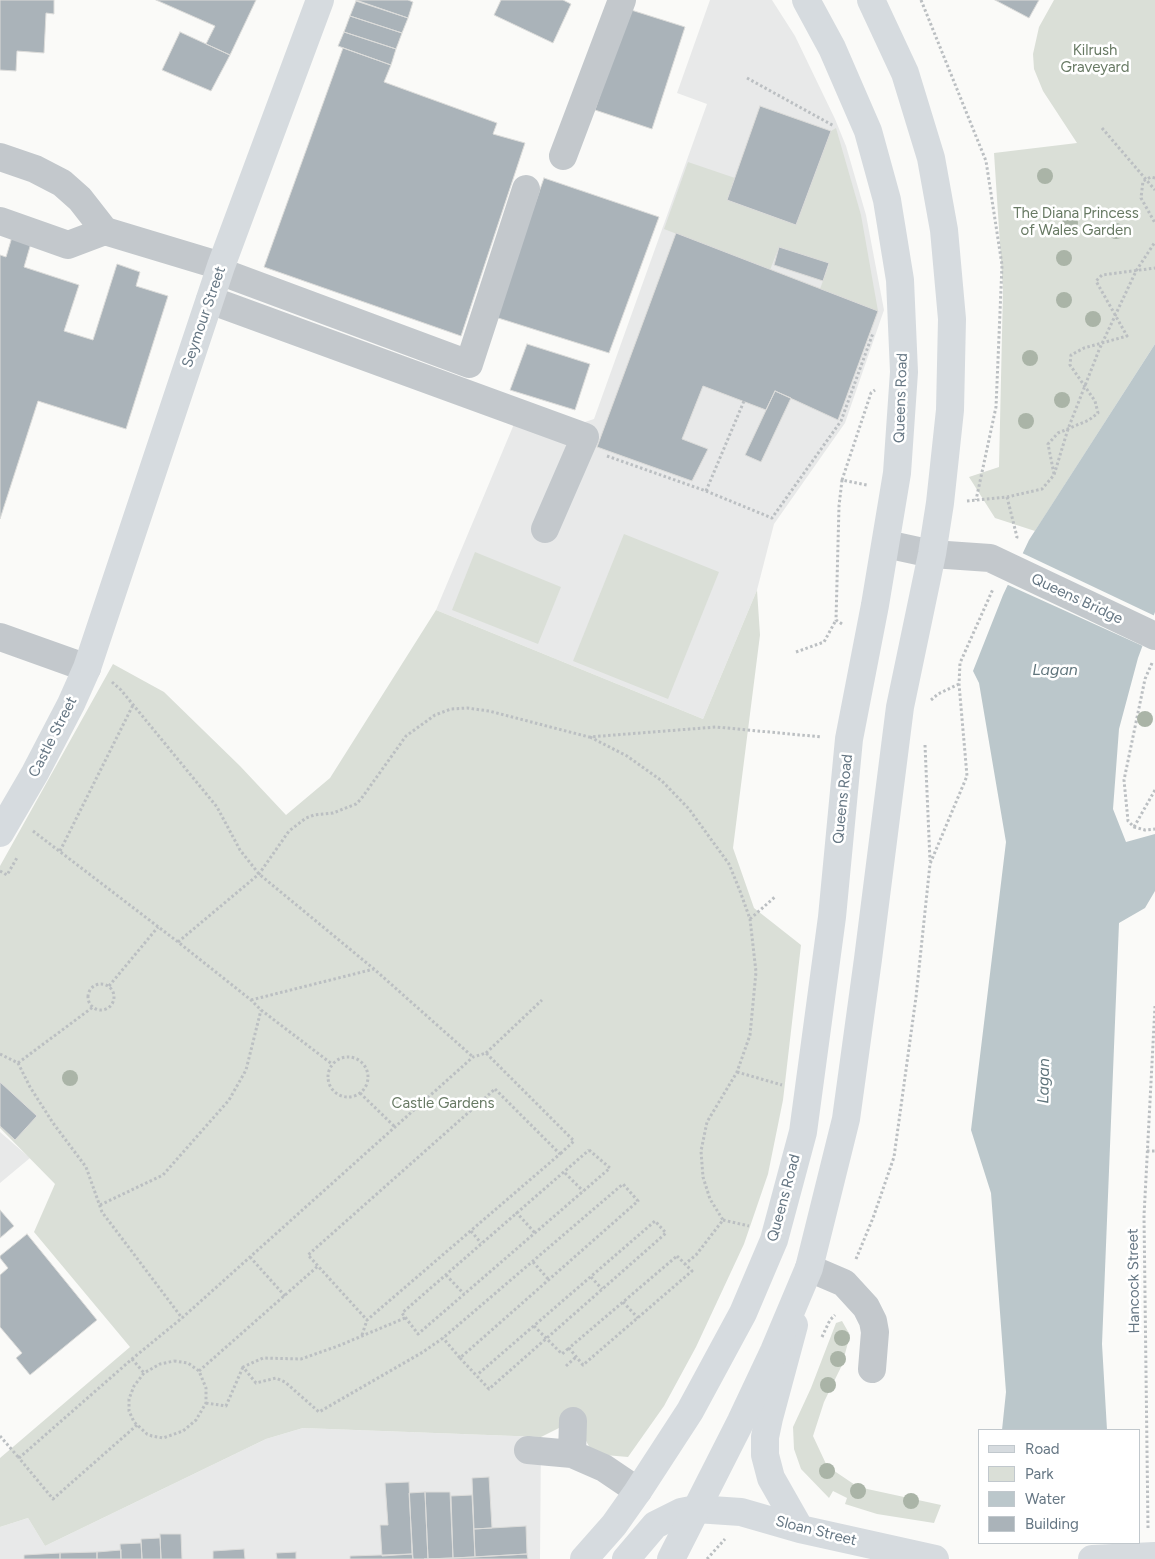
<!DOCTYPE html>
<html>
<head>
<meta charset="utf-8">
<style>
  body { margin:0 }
  #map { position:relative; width:1155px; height:1559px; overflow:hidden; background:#fafaf8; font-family:Figtree,sans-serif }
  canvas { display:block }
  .legend { position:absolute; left:978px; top:1429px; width:162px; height:115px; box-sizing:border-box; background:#fff; border:1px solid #c1c8cd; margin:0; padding:6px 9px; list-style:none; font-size:15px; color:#657683 }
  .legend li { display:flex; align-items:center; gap:10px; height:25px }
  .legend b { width:25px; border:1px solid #c1c8cd }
</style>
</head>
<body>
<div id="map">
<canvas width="1155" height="1559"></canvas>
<ul class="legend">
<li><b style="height:6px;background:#d6dbdf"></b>Road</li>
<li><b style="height:14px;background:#dadfd7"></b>Park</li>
<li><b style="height:14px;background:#bbc7cb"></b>Water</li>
<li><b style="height:14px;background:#aab3b9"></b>Building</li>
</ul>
</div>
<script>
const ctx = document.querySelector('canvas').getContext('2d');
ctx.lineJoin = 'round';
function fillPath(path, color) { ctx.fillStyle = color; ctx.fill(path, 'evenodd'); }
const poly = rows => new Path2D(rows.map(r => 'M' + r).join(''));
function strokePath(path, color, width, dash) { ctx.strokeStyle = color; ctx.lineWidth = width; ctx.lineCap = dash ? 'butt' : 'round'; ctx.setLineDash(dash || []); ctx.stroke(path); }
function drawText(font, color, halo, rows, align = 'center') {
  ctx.font = font + ' Figtree,sans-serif'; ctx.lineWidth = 5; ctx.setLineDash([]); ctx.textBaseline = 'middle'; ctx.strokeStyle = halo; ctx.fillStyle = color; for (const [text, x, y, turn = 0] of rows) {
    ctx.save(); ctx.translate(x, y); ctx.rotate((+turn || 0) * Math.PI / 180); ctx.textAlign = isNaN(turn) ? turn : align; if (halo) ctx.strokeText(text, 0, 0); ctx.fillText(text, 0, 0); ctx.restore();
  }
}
fillPath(poly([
  [710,0,772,0,795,36,835,119,846,146,866,215,884,310,845,423,774,524,757,590,703,719,436,610,522,405,579,424,594,419,707,104,677,93],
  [0,1132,30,1158,0,1183],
  [303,1428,541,1437,540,1559,0,1559,0,1527,28,1518,45,1546,266,1439]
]), '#e8e9e9');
fillPath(poly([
  [1054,0,1155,0,1155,344,1035,531,995,518,969,477,999,467,1003,290,994,153,1077,143,1043,91,1034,69,1033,54,1039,27],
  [836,128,861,215,878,311,820,289,829,265,779,247,770,270,664,229,688,162,735,178,727,200,796,225,831,131],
  [624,534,719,572,668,699,573,661],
  [475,552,561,587,538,644,452,610],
  [757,590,760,635,733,848,754,908,801,945,783,1100,768,1174,744,1244,696,1347,664,1406,628,1457,593,1454,575,1420,541,1437,303,1428,266,1439,45,1546,28,1518,0,1527,0,1458,130,1347,34,1232,55,1184,0,1128,0,866,113,664,164,692,240,766,286,815,330,778,436,610,703,719],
  [842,1321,850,1335,842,1365,824,1402,813,1436,827,1466,858,1487,941,1505,934,1523,877,1514,845,1504,847,1498,833,1491,829,1498,801,1469,794,1449,793,1427,811,1388,836,1323]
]), '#dadfd7');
fillPath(poly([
  [1155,344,1155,612,1138,658,1119,729,1113,809,1126,842,1155,834,1155,891,1145,908,1119,923,1102,1344,1107,1430,1002,1430,1006,1392,991,1193,971,1130,1006,842,979,683,973,671,1003,595,1029,540]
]), '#bbc7cb');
fillPath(poly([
  [1020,552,1155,616,1145,647,1006,584],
  [981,1543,1105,1543,1100,1559,974,1559]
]), '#fafaf8');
const building = poly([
  [0,0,54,0,54,14,46,13,44,53,17,51,16,71,0,70,0,0],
  [156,0,256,0,230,55,206,44,215,26,156,0],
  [356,0,408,0,413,2,408,18,356,0],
  [501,0,563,0,571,4,553,43,494,15,501,0],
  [995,0,1039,0,1029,18,995,0],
  [356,1,408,18,402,33,350,16,356,1],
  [628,9,685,27,652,129,595,110,628,9],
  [350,16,402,33,396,49,344,32,350,16],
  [180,32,230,55,211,91,162,70,180,32],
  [344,32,396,49,391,65,338,46,344,32],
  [343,48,391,65,384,82,497,123,493,134,525,143,461,336,264,267,343,48],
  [760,106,831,131,796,225,727,200,760,106],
  [544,178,659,217,609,353,495,317,544,178],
  [676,233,878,311,838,420,775,391,766,410,703,386,682,439,708,449,692,481,597,447,676,233],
  [12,237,31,243,24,267,79,285,64,331,93,340,117,264,140,272,136,286,168,296,126,429,38,401,0,519,0,255,6,257,12,237],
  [779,247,829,263,823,281,774,265,779,247],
  [527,344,590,364,575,410,510,390,527,344],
  [775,391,791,398,761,462,745,455,775,391],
  [0,1082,37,1116,15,1140,0,1126,0,1082],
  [0,1210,14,1226,0,1238,0,1210],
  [27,1234,97,1320,30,1375,16,1358,22,1353,0,1327,0,1275,8,1268,0,1258,0,1256,27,1234],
  [489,1477,492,1528,474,1529,472,1478,489,1477],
  [409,1482,412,1554,382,1556,380,1525,388,1525,385,1483,409,1482],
  [425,1492,450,1492,453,1558,428,1559,425,1492],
  [425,1492,428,1559,413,1559,409,1493,425,1492],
  [472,1495,475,1557,453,1558,451,1496,472,1495],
  [526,1526,527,1554,475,1557,474,1529,526,1526],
  [160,1534,181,1534,182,1559,161,1559,160,1534],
  [160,1538,161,1559,142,1559,141,1539,160,1538],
  [141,1543,142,1559,121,1559,120,1544,141,1543],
  [244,1549,245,1559,213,1559,213,1551,244,1549],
  [121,1550,121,1559,97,1559,97,1552,121,1550],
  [97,1552,97,1559,60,1559,60,1553,97,1552],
  [296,1552,296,1559,277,1559,276,1553,296,1552],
  [60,1553,60,1559,24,1559,24,1555,60,1553],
  [412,1554,413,1559,350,1559,350,1556,412,1554],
  [527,1554,528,1559,424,1559,453,1558,527,1554]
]);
fillPath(building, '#aab3b9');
strokePath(building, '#dcdcda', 1);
strokePath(poly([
  [921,0,986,161,1002,265,996,407,976,500],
  [747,78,834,126],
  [1102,128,1155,190],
  [1155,178,1151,177,1143,181,1141,198,1155,223],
  [607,456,706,491,772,518,841,421,873,333],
  [1054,474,1048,444,1058,433,1089,420,1098,413,1095,401,1070,365,1071,355,1084,348,1127,336,1096,281,1102,275,1155,268],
  [842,480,871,393,875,390],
  [706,491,744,401],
  [1007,497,1017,537,1016,540],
  [967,501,1007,497,1042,489,1054,475,1068,429,1099,350,1136,271,1155,242],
  [842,624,836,620,839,506,842,480,867,485],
  [796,652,824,642,836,620],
  [1152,663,1145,679,1124,780,1128,821,1134,827,1145,830,1155,829],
  [112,682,121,690,217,807,240,850,259,874,374,969,473,1057],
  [931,700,938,694,959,684],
  [590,737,627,756,662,781,689,809,729,864,740,891,750,919,756,972,750,1035,737,1072,707,1122,701,1151,703,1177,710,1199,723,1220,696,1255,685,1264],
  [925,745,930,861],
  [1134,827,1155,790],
  [33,831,178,942,251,1000,261,1010,332,1064],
  [60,851,133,705],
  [0,871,7,875,18,856],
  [750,919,776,896],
  [178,942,259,874,289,831,306,818,314,815,333,813,356,804,361,799,406,736,435,715,451,709,467,708,489,711,589,737,716,727,822,737],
  '88 997a13 13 0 1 1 26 0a13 13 0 1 1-26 0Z',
  [109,986,158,927],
  [251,1000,374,969],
  [486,1053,542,1000],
  [0,1054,18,1063,30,1087,53,1123,86,1167,102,1212,182,1318],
  '328 1077a20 20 0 1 1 40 0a20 20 0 1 1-40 0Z',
  [18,1063,93,1007],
  [737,1072,782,1085],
  [495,1089,560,1154,367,1320,308,1255,495,1089],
  [360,1093,395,1127],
  [589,1150,610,1168,418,1334,402,1313,589,1150],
  [1147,1151,1155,1151],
  [565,1173,583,1191],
  [100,1205,163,1175,229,1100,246,1070,261,1010],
  [516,1212,535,1233],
  [723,1220,749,1226],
  [471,1231,481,1243],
  [677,1256,692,1271,583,1365,569,1348,677,1256],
  [250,1257,285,1296],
  [856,1259,873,1218,894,1157,916,997,930,864,967,776,959,684,960,663,993,589],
  [533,1262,549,1280],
  [446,1275,464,1294],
  [591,1277,602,1289],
  [623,1302,638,1318],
  [405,1318,338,1346,301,1359,263,1358,243,1367,256,1383,276,1378,285,1382,319,1412,423,1352,443,1338,623,1184,638,1201,460,1358,443,1338],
  [534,1326,562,1354,569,1348],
  [362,1335,367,1320],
  [822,1337,830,1320,835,1315],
  [460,1358,489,1389,666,1233,655,1221,477,1375],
  [132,1359,144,1373],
  [174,1361,188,1363,199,1371,206,1388,206,1403,196,1420,183,1431,163,1438,152,1436,147,1434,134,1422,129,1411,129,1399,134,1386,144,1373,160,1364,174,1361],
  [566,1366,576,1357],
  [199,1371,318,1266],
  [206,1403,226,1406,243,1367],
  [137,1425,53,1499,19,1458,132,1359,182,1318,473,1057,486,1053,574,1141,560,1154],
  [0,1436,19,1458],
  [1148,1528,1144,1216,1155,1006],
  [707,1559,725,1539]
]), '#bbbfc2', 3, [2.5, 2.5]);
strokePath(poly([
  [563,156,622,0],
  [0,157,35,169,62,183,80,199,105,231,68,245,0,221],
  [105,231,221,266],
  [219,271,469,364,526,189],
  [210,300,585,437,545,529],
  [886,544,932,554,990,558,1155,636],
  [0,637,87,668],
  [809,1268,844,1283,866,1307,873,1321,875,1332,872,1369],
  [528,1450,572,1454,604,1468,638,1491],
  [572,1454,573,1421]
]), '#c3c8cc', 28);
strokePath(poly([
  [0,833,35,773,71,704,87,668,221,266,320,0],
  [794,1325,769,1418,765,1437,765,1455,771,1478,800,1529],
  [626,1559,655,1525,681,1512,696,1509,741,1512,800,1529,935,1559],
  [1092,1559,1155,1556]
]), '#d6dbdf', 28);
strokePath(poly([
  [584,1559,614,1525,638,1491,690,1411,743,1313,774,1240,803,1132,832,917,849,739,875,605,897,473,904,372,900,280,887,200,868,131,832,48,806,0],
  [671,1559,741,1421,774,1351,809,1268,846,1119,868,959,900,707,932,554,940,503,950,410,952,319,944,230,931,158,905,73,871,0]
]), '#d6dbdf', 28);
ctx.fillStyle = '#aab4a7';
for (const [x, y] of [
  [1045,176],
  [1070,223],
  [1116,231],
  [1064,258],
  [1064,300],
  [1093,319],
  [1030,358],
  [1062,400],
  [1026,421],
  [1145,719],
  [70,1078],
  [842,1338],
  [838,1359],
  [828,1385],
  [827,1471],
  [858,1491],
  [911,1501]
]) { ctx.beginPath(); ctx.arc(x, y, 8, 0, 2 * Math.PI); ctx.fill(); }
drawText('15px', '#687a64', '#fff', [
  ["Kilrush",1095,51],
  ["Graveyard",1095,68],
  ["The Diana Princess",1076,214],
  ["of Wales Garden",1076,231],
  ["Castle Gardens",443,1104]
]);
drawText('15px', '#657683', '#fff', [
  ["Seymour Street",204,317,-71],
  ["Queens Road",901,398,-88],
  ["Queens Bridge",1077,599,25],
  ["Castle Street",53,737,-63],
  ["Queens Road",843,799,-84],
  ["Queens Road",784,1198,-75],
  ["Hancock Street",1134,1281,-91],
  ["Sloan Street",816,1531,14]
]);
drawText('italic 16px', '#60757c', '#fff', [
  ["Lagan",1055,670],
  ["Lagan",1044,1081,-89]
]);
</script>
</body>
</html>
